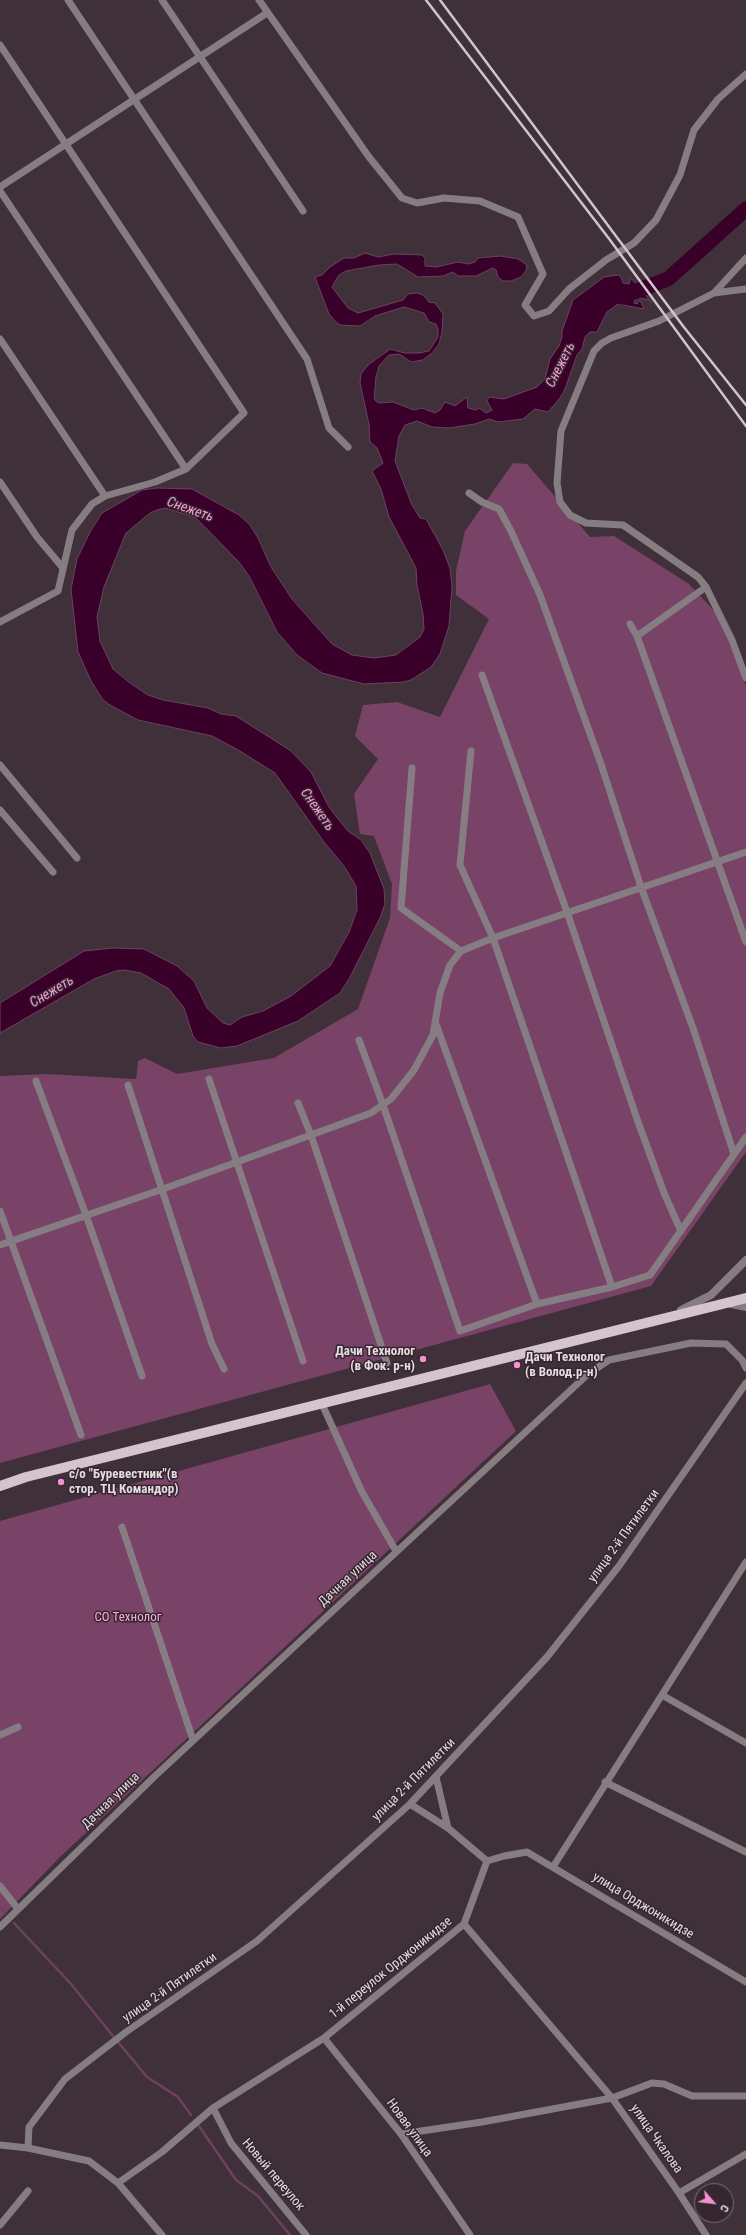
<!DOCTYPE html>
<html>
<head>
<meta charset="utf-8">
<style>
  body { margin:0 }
  #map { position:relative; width:746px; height:2235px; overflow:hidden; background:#40303a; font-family:"Roboto Condensed",sans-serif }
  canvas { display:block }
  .north { position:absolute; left:694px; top:2183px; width:40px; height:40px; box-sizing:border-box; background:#362630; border:1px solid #7c6e77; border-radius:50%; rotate:118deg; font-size:11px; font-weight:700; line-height:16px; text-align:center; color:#e6dbe1 }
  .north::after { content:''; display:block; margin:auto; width:14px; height:18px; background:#f591d2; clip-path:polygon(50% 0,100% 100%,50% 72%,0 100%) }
</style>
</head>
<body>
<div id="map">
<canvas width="746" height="2235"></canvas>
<div class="north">С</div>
</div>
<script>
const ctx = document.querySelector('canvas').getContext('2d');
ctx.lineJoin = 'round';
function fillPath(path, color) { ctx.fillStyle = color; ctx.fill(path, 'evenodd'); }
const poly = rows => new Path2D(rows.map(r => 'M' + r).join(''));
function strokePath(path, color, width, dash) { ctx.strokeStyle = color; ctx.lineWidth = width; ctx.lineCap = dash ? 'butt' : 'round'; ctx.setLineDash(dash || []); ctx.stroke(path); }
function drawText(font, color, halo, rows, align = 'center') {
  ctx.font = font + ' "Roboto Condensed",sans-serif'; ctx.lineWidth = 3; ctx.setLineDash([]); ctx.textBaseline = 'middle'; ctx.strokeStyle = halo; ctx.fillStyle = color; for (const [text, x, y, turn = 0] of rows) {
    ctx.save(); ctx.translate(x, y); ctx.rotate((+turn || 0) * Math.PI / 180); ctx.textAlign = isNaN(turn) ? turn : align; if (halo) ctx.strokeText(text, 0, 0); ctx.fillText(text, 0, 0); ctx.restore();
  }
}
fillPath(poly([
  [513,463,527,464,590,537,614,536,689,584,722,619,746,686,746,1152,651,1286,0,1463,0,1076,47,1074,136,1079,138,1061,145,1058,177,1074,274,1058,358,1009,390,918,392,884,374,836,360,834,354,794,378,759,355,736,363,705,397,702,440,717,489,619,456,595,456,571,465,531],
  [490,1384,516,1431,60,1857,0,1919,0,1521]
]), '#784366');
const water = poly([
  [365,253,378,257,394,254,422,255,425,258,425,266,436,267,458,262,468,264,475,262,478,258,500,256,518,259,527,265,526,271,521,277,511,281,503,281,498,277,496,270,493,268,476,276,458,276,453,272,443,276,418,277,397,264,379,265,346,271,339,275,332,287,348,308,358,313,403,300,408,294,417,293,423,295,429,302,435,303,443,314,442,332,439,344,432,353,423,360,411,362,399,354,389,355,379,366,376,377,374,399,378,403,393,402,414,410,422,408,435,413,440,410,445,402,455,406,467,397,468,408,476,410,479,408,486,413,492,410,487,401,489,397,504,399,537,387,545,379,550,359,559,346,562,337,562,331,573,300,604,277,618,275,621,277,623,283,629,284,631,278,652,303,649,300,636,297,634,303,637,304,640,300,644,309,618,304,607,312,597,332,590,332,585,337,582,349,577,355,565,389,560,398,548,412,535,409,523,419,498,422,489,419,475,424,449,428,432,427,417,421,405,425,399,436,395,461,412,505,420,518,426,519,443,550,450,568,452,586,449,626,440,654,431,667,411,680,404,682,364,684,322,673,297,655,277,632,249,576,239,562,195,517,165,508,157,510,150,513,126,533,104,587,97,617,100,641,113,669,130,683,148,695,163,700,208,708,221,714,236,716,291,751,311,772,329,807,338,819,348,831,361,840,370,853,384,889,385,904,380,918,349,979,340,993,298,1021,237,1046,221,1048,198,1042,193,1036,184,1008,169,989,141,973,125,970,116,971,94,979,0,1033,0,1003,84,951,113,948,144,949,177,966,194,981,207,1008,223,1023,230,1025,242,1017,263,1011,291,996,330,966,349,932,357,910,356,886,344,866,324,842,275,773,240,751,212,736,138,720,110,705,103,700,91,681,78,652,71,589,77,559,90,532,102,513,142,490,157,488,192,489,239,515,250,525,258,538,271,567,292,599,332,644,352,655,374,658,396,655,420,637,424,629,423,614,417,585,416,568,389,517,381,489,372,471,383,463,377,448,370,442,369,424,360,383,361,374,368,365,390,349,405,353,419,353,429,351,438,337,438,329,436,324,429,322,424,313,404,307,375,316,360,326,340,325,334,320,329,314,315,277,322,275,330,267,344,258,354,258,365,253]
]);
fillPath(water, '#39002a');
strokePath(water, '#6d4261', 1);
strokePath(poly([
  [0,1907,5,1913],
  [14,1923,71,1984,113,2036],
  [118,2042,147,2077,178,2097,191,2115],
  [199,2126,236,2180,258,2196,290,2235]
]), '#6d4261', 2.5);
strokePath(poly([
  [621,297,668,279,746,209]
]), '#39002a', 15);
strokePath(poly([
  [68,0,307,359,329,428,348,447],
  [162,0,303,211],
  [259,0,369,157,402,198,417,203,444,198,480,201,518,217,543,274,525,305,534,316,549,311,569,289,606,260,634,243,656,220,680,175,694,130,718,99,746,74],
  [0,45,244,413,186,469,155,482,105,496,92,504,72,530,58,591,0,622],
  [0,187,267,13],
  [0,191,186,469],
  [746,258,714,293,659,321,611,338,602,343,594,351,561,431,557,483,560,502,570,515,586,523,623,525,698,577,706,587,732,640,746,678],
  [714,293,746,289],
  [0,339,105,496],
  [0,482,37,537,63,568],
  [469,493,482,502,499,509,511,531,540,595,601,764,641,887,693,1028,734,1154],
  [630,624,637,636,746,942],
  [637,636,706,587],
  [482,675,567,912,637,1119,664,1193,681,1231],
  [471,751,460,865,493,938,612,1287],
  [0,765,77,858],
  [412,768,401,908,461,951],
  [0,810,53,872],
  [436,1024,537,1304],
  [359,1040,383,1105,460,1331,537,1304,612,1287,650,1275,746,1137],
  [209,1079,303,1361],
  [36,1081,86,1215,142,1376],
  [128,1085,212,1344,224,1369],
  [298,1103,311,1135,387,1363],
  [0,1211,81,1435],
  [0,1245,163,1189,371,1113,391,1099,414,1070,433,1035,440,993,450,965,461,951,493,938,746,852],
  [322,1404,362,1492,396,1551],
  [122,1527,193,1740],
  [662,1695,746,1743],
  [0,1735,18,1727],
  [436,1777,448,1828],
  [605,1782,746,1852],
  [410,1804,448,1828,487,1861],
  [553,1867,746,1562],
  [0,1886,18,1909],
  [464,1924,612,2098,679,2193,706,2235],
  [0,1927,155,1776,588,1374,609,1360,691,1343,726,1344,742,1360,746,1368],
  [324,2038,401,2134,470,2235],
  [213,2108,231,2143,306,2235],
  [401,2134,482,2122,612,2098,652,2083,664,2084,692,2096,746,2096],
  [0,2145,28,2148,89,2161,118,2183,162,2235],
  [28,2148,29,2127,65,2079,126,2032,257,1941,410,1804,547,1657,619,1566,746,1383],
  [118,2183,162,2152,213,2108,324,2038,464,1924,487,1861,504,1856,527,1852,746,1982],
  [679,2193,746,2154],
  [0,2225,28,2191]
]), '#867d82', 7);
strokePath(poly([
  [727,1303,746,1307],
  [681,1310,711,1295,746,1260]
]), '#867d82', 8);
strokePath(poly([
  [0,1486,26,1477,746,1298]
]), '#d5c4ce', 10);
strokePath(poly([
  [426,0,610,240,746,426],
  [440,0,683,326,746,405]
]), '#d0c5cb', 2.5);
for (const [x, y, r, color] of [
  [423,1359,4,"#f591d2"],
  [517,1365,4,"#f591d2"],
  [61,1482,4,"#f591d2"]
]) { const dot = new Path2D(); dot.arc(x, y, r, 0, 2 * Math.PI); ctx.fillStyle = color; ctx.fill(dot); strokePath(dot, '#362630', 1.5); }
drawText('bold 13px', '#e6dbe1', '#362630', [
  ["Дачи Технолог",415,1352,"right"],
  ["(в Фок. р-н)",415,1367,"right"],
  ["Дачи Технолог",525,1358],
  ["(в Волод.р-н)",525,1373],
  ["с/о \"Буревестник\"(в",69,1475],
  ["стор. ТЦ Командор)",69,1490]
], 'left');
drawText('13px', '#e6dbe1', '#362630', [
  ["улица 2-й Пятилетки",624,1536,-54],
  ["Дачная улица",348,1579,-43],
  ["улица 2-й Пятилетки",414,1780,-45],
  ["Дачная улица",111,1801,-44],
  ["улица Орджоникидзе",643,1906,31],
  ["1-й переулок Орджоникидзе",391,1968,-39],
  ["улица 2-й Пятилетки",170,1988,-35],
  ["Новая улица",409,2128,54],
  ["улица Чкалова",656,2139,55],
  ["Новый переулок",273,2175,50]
]);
drawText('13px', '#f9addd', '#362630', [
  ["СО Технолог",128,1618]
]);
drawText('italic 14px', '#f89ad6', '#362630', [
  ["Снежеть",561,365,-63],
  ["Снежеть",190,510,20],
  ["Снежеть",317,810,55],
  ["Снежеть",52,992,-31]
]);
</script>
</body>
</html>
